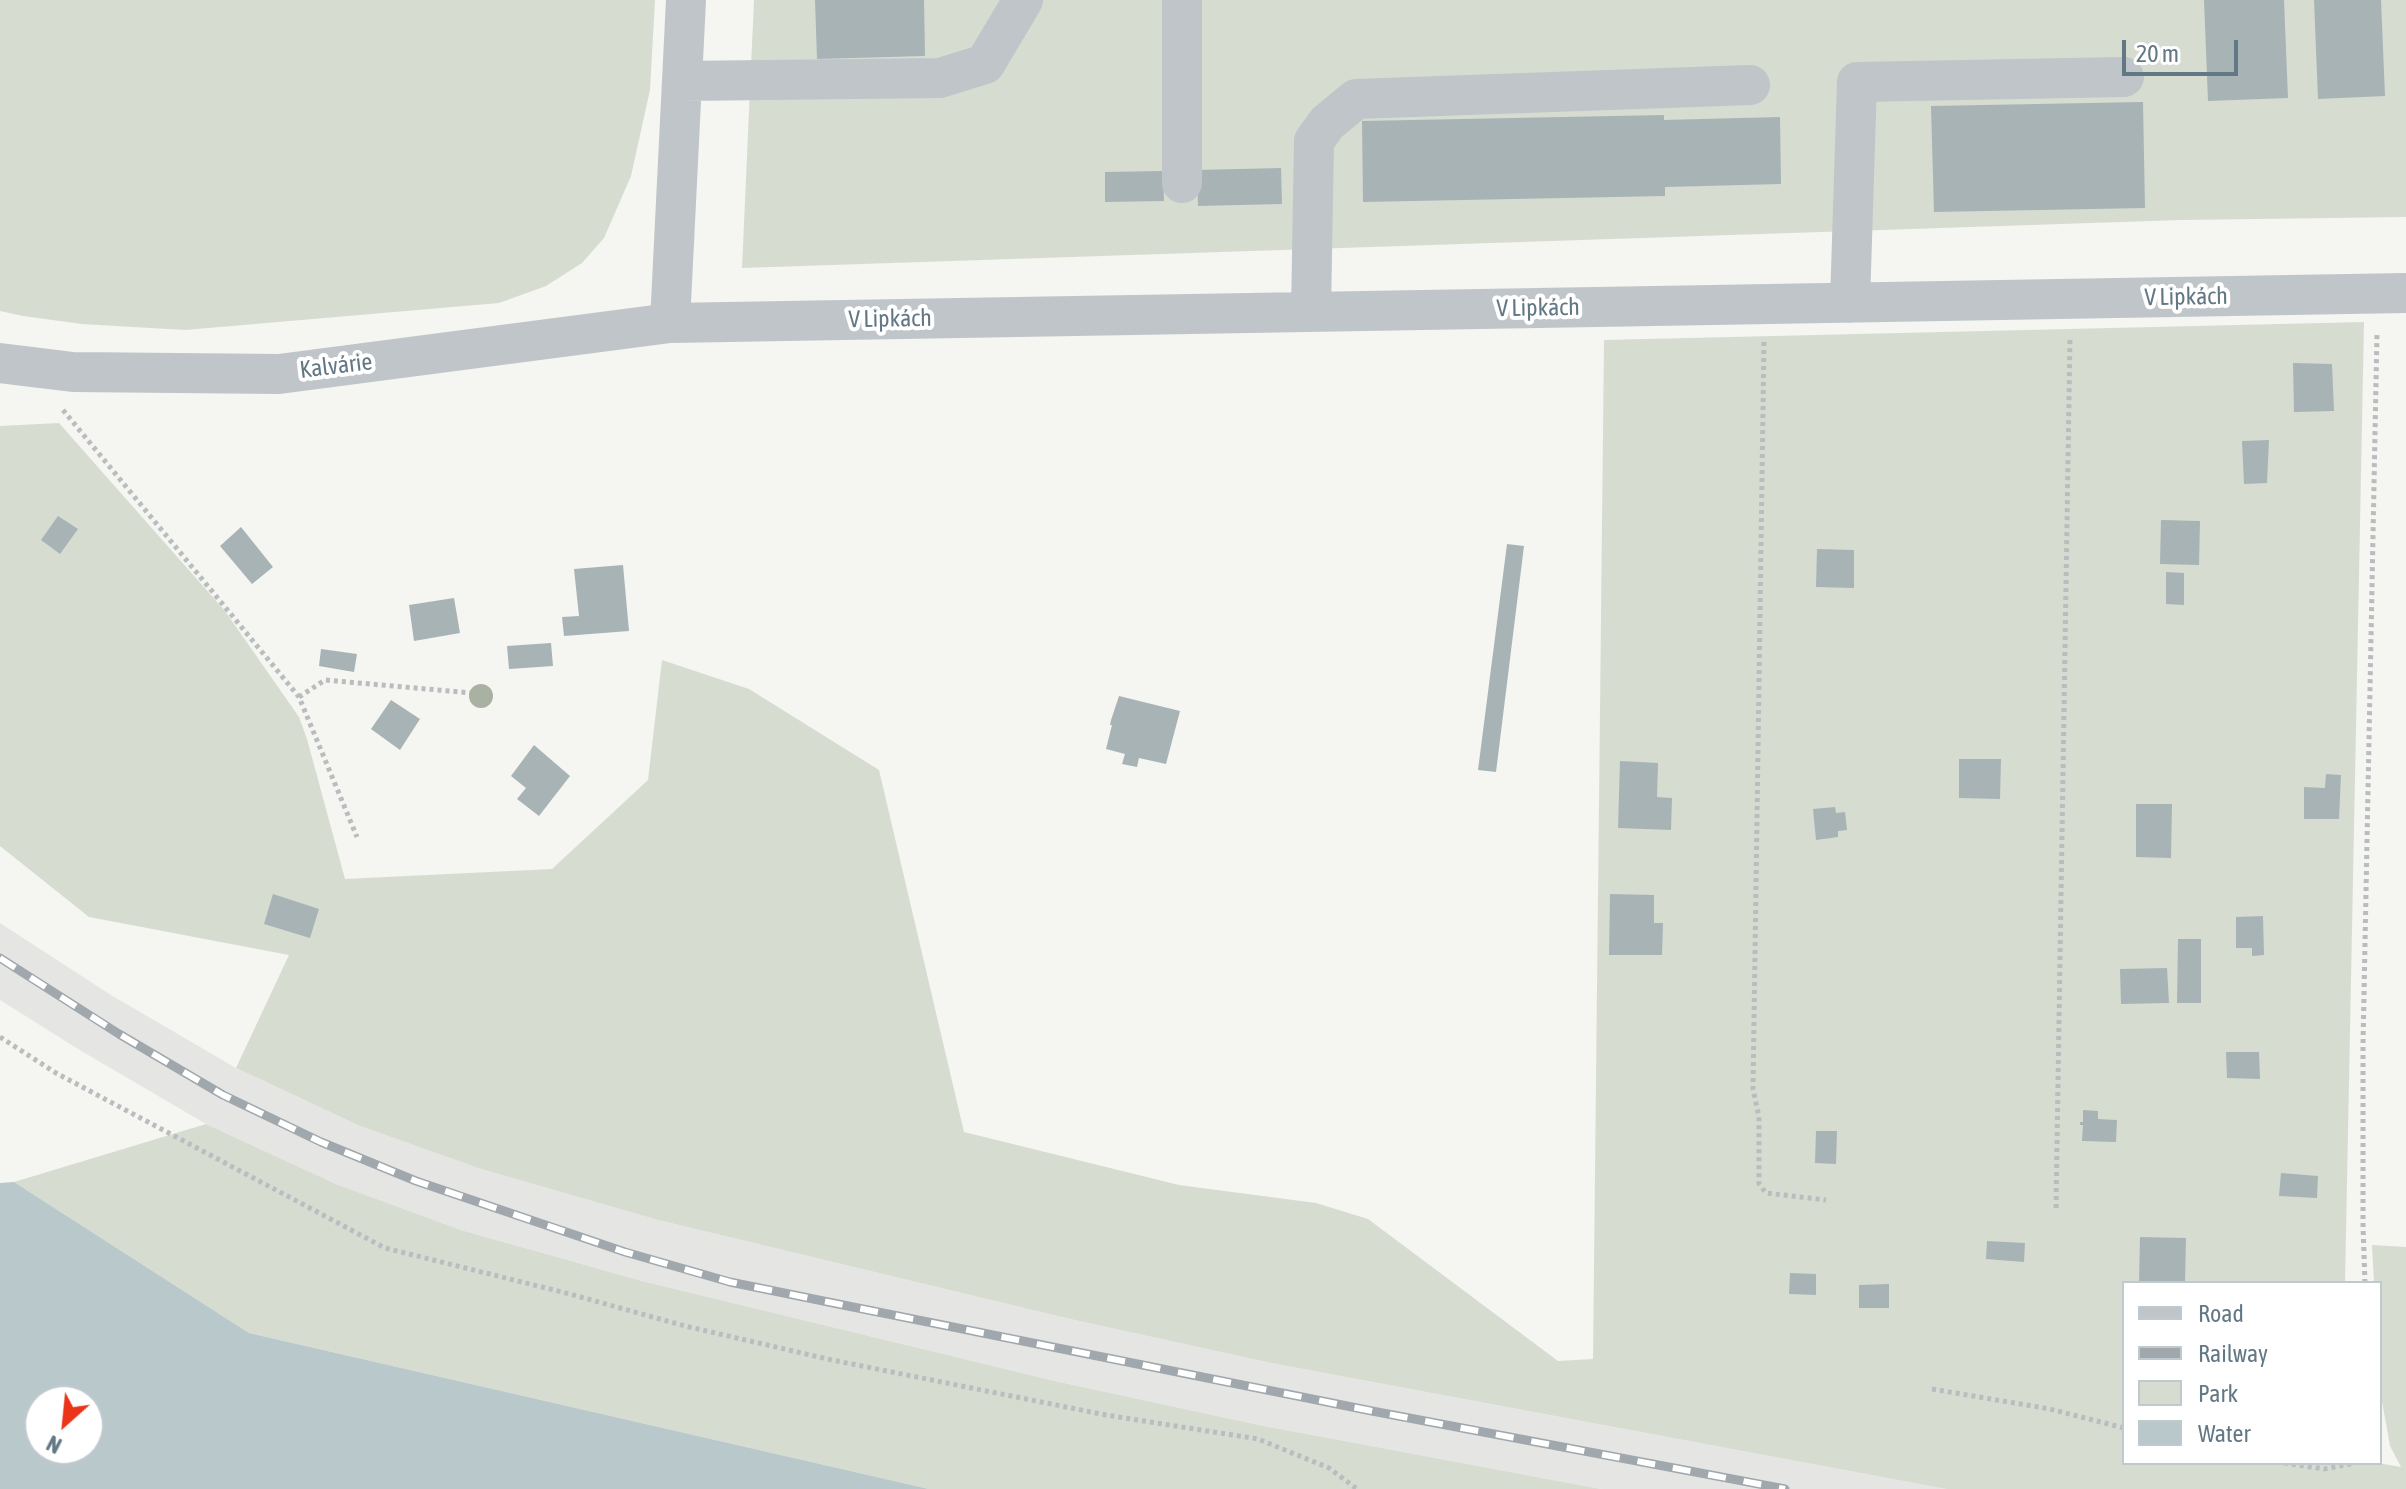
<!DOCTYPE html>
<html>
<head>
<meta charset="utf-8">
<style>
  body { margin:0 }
  #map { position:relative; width:2406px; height:1489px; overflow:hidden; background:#f5f5f1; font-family:"Asap Condensed",sans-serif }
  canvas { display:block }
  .legend { position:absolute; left:2122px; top:1281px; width:260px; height:184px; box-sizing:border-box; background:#fff; border:2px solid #c0c9ce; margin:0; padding:10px 14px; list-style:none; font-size:24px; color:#627884 }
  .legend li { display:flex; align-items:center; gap:16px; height:40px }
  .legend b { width:40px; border:2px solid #c0c9ce }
  .north { position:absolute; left:24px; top:1385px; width:80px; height:80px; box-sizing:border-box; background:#fff; border:2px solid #c0c9ce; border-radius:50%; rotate:207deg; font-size:22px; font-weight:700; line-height:32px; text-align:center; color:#627884 }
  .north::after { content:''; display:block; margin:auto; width:28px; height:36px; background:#ec3419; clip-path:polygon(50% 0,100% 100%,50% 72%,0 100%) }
  .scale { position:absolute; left:2122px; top:40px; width:116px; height:36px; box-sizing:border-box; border:4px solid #627884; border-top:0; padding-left:10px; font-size:24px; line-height:28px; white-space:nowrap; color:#627884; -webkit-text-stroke:6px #fff; paint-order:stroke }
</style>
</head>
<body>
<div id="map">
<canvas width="2406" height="1489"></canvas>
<ul class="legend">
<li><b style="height:10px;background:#bfc5c8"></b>Road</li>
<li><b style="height:10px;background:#a0a8ad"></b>Railway</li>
<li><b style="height:22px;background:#d7dcd1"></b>Park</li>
<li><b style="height:22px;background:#b9c8cb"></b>Water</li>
</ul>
<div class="north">N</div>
<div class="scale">20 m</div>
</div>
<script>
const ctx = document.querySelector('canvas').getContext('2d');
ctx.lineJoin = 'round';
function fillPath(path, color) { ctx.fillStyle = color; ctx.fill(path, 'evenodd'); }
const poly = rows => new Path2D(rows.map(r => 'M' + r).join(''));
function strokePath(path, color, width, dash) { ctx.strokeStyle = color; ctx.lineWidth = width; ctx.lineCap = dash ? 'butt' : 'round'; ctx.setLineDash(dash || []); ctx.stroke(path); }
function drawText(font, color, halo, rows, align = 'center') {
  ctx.font = font + ' "Asap Condensed",sans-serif'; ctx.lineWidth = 8; ctx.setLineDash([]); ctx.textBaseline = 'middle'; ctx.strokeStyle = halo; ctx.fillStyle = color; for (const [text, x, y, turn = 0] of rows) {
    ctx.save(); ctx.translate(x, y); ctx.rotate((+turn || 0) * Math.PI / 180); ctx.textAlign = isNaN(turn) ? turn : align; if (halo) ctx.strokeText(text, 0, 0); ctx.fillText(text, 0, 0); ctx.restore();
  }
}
fillPath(poly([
  [0,923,111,995,236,1068,360,1126,481,1169,658,1220,1070,1319,1271,1363,1946,1489,1601,1489,1259,1425,1055,1381,642,1281,461,1230,336,1184,206,1124,78,1049,0,1000]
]), '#e5e6e4');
fillPath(poly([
  [0,0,655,0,650,90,631,176,604,238,582,263,546,286,499,303,185,330,82,324,23,316,0,311],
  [754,0,2406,0,2406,217,2181,220,742,268],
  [2364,322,2345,1283,2124,1283,2124,1463,2378,1463,2401,1467,2390,1446,2380,1390,2380,1283,2374,1283,2372,1245,2406,1247,2406,1489,1946,1489,1271,1363,1070,1319,658,1220,481,1169,360,1126,236,1068,289,955,89,917,0,846,0,426,59,423,225,611,299,717,307,739,345,879,552,869,648,780,662,660,749,689,879,770,964,1132,1179,1185,1316,1203,1368,1219,1558,1361,1593,1359,1604,340],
  [206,1124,336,1184,461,1230,642,1281,1055,1381,1259,1425,1601,1489,929,1489,249,1333,14,1182]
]), '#d7dcd1');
fillPath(poly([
  [14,1182,249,1333,929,1489,0,1489,0,1183],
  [40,1401,88,1401,88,1449,40,1449]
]), '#b9c8cb');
fillPath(poly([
  [815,0,924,0,925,56,817,59],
  [2204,0,2284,0,2288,98,2208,101],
  [2314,0,2381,0,2385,96,2318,99],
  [2143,102,2145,208,1934,212,1931,106],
  [1664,115,1664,120,1780,117,1781,184,1665,187,1665,196,1363,202,1362,121],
  [1281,168,1282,204,1198,206,1197,170],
  [1163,171,1164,201,1105,202,1105,172],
  [2293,363,2332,364,2334,411,2294,412],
  [2269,440,2267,483,2244,484,2242,441],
  [58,516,78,529,60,554,41,540],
  [2161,520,2200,521,2199,565,2160,564],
  [241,527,273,567,252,584,220,546],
  [1507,544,1524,546,1496,772,1478,770],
  [1817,549,1854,550,1854,588,1816,587],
  [623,565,629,631,564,636,562,617,579,616,574,569],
  [2166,572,2184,573,2184,605,2166,604],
  [454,598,460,633,414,641,409,605],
  [551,643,553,666,509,669,507,646],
  [321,649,357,654,354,672,319,666],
  [1119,696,1180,711,1166,764,1139,758,1137,767,1122,764,1125,754,1106,749,1112,725,1110,725,1111,720],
  [391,700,420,719,400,750,371,729],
  [534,745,570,776,539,816,517,799,526,788,511,776],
  [1959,759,2001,759,2000,799,1959,798],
  [1620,761,1658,763,1657,797,1672,798,1671,830,1618,828],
  [2326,774,2341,775,2339,819,2304,819,2304,787,2325,788],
  [2136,804,2172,804,2171,858,2136,857],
  [1835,807,1836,813,1845,812,1847,830,1838,831,1838,837,1816,840,1813,809],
  [273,894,319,909,310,938,264,924],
  [1610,894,1654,895,1654,923,1663,923,1662,955,1609,955],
  [2263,916,2264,955,2252,956,2252,948,2236,948,2236,917],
  [2178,939,2201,939,2201,1003,2177,1003],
  [2167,968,2169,1003,2121,1004,2120,969],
  [2226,1052,2259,1052,2260,1079,2227,1078],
  [2083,1110,2098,1111,2098,1119,2117,1120,2116,1142,2082,1141,2083,1125,2080,1125,2080,1122,2083,1122],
  [1816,1131,1837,1131,1836,1164,1815,1163],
  [2281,1173,2318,1176,2317,1198,2279,1196],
  [2140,1237,2186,1238,2185,1283,2139,1283],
  [1987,1241,2025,1243,2024,1262,1986,1259],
  [1790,1273,1816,1274,1816,1295,1789,1294],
  [1889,1284,1889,1308,1859,1308,1859,1285]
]), '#a8b3b6');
strokePath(poly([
  [1764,342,1753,1089,1759,1117,1759,1184,1766,1193,1826,1200],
  [63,410,299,697,357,837],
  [299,697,325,680,472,693],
  [0,1037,56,1073,385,1248,570,1294,685,1326,832,1360,1106,1415,1258,1439,1329,1468,1357,1489],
  [2056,1208,2070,337],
  [2365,1283,2363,1225,2363,1045,2377,332],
  [1932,1389,2050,1409,2124,1428],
  [2284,1463,2324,1469,2355,1463]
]), '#b9bdbf', 5, [4, 4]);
strokePath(poly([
  [1182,0,1182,183],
  [682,81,940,78,985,64,1023,0],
  [1850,303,1857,82,2124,77],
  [1311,312,1314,141,1327,123,1356,99,1750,85],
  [670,323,686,0],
  [0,363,73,372,279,374,670,323,2406,293]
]), '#bfc5c8', 40);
const rail = poly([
  [0,958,119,1034,223,1095,321,1142,416,1181,625,1252,730,1282,843,1305,1372,1411,1785,1489]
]);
strokePath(rail, '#a0a8ad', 9);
strokePath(rail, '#fff', 6, [18]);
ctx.fillStyle = '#a8b1a2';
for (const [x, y] of [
  [481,696]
]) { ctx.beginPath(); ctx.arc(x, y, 12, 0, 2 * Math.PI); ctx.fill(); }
drawText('24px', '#627884', '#fff', [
  ["V Lipkách",2186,297,-1],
  ["V Lipkách",1538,308,-1],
  ["V Lipkách",890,319,-1],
  ["Kalvárie",336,366,-7]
]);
</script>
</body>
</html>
